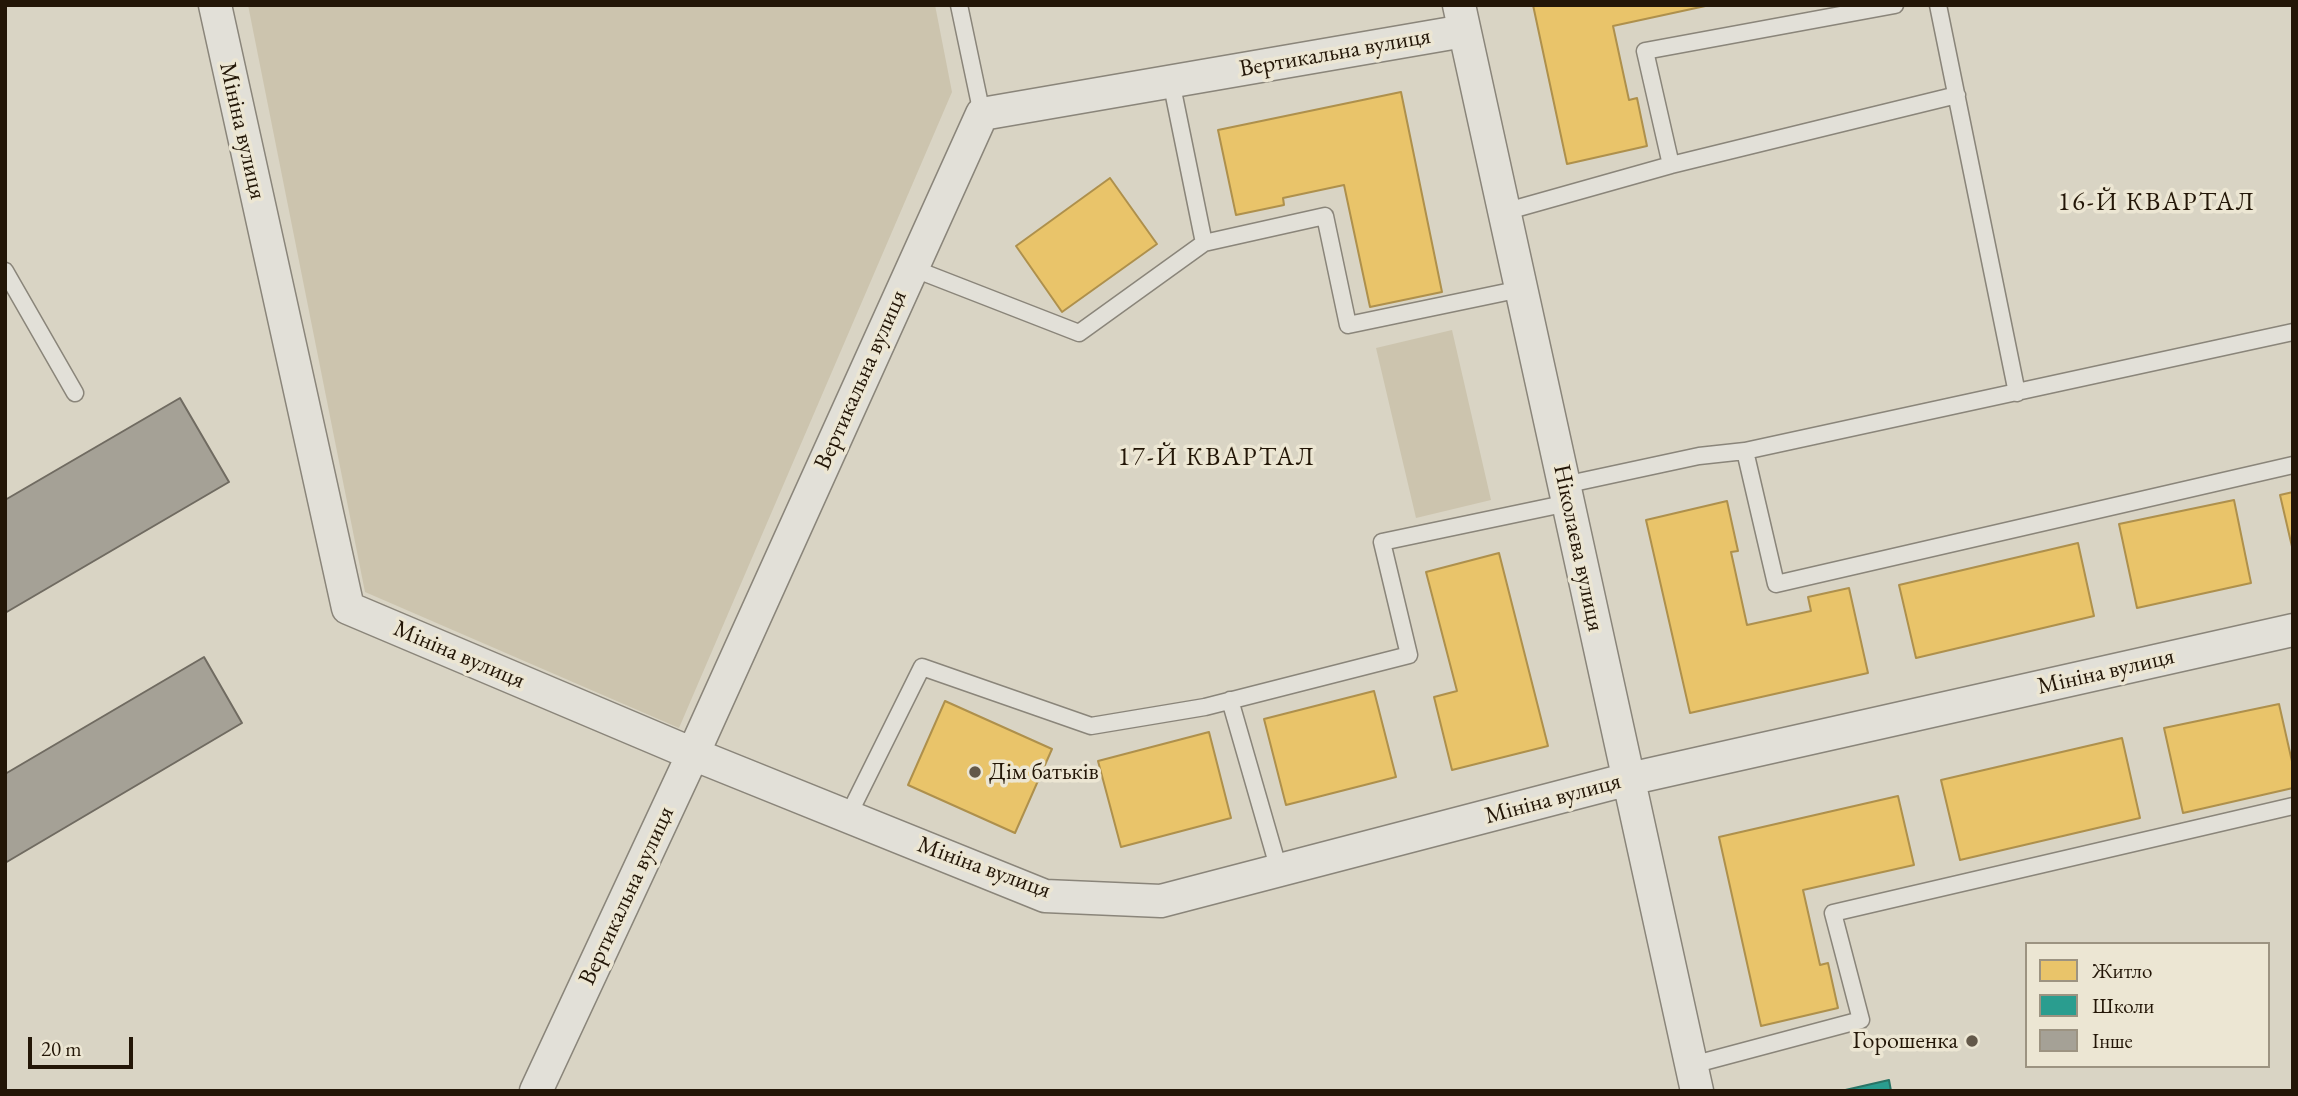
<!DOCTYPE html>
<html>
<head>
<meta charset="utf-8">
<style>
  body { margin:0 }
  #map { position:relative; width:2298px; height:1096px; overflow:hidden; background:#d9d4c4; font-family:"EB Garamond",serif }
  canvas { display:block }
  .frame { position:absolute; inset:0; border:7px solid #231607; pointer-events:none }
  .legend { position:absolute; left:2025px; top:942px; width:245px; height:126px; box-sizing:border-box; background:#ece6d3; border:2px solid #9c9381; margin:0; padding:9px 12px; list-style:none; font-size:21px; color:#231607 }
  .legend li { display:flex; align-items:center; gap:14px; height:35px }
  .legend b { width:35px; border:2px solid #9c9381 }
  .scale { position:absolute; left:28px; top:1037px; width:105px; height:32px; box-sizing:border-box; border:4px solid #231607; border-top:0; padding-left:9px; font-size:21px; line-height:24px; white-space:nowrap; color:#231607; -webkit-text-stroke:5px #ece6d3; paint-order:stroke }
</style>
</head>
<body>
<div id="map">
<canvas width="2298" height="1096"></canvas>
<div class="frame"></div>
<ul class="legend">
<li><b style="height:19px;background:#e9c46a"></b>Житло</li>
<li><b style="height:19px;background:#2a9d8f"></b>Школи</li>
<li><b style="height:19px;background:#a5a196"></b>Інше</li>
</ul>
<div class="scale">20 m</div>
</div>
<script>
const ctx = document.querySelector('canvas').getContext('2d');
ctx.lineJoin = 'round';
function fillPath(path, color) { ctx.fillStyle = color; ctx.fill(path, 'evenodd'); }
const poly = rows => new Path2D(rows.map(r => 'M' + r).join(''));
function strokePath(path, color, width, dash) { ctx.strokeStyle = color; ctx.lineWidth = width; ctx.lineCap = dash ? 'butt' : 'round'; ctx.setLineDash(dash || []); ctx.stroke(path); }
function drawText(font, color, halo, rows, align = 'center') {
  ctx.font = font + ' "EB Garamond",serif'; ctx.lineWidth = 7; ctx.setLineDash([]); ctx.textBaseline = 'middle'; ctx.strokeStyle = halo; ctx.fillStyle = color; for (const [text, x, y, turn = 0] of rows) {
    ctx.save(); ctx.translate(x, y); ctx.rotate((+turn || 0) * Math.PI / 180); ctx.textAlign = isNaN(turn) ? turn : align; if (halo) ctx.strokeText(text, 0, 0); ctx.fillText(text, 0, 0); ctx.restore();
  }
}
fillPath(poly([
  [248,5,935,5,952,92,679,728,365,592],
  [1452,330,1491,500,1416,518,1376,348]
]), '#ccc4ae');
const homes = poly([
  [1533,5,1710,5,1613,26,1629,100,1637,98,1647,146,1567,164,1533,5],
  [1401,92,1442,292,1370,307,1344,185,1283,198,1284,205,1236,215,1218,130,1401,92],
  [1110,178,1157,244,1062,312,1016,246,1110,178],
  [2293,492,2293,551,2280,495,2293,492],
  [2234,500,2251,583,2137,608,2119,524,2234,500],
  [1727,501,1738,551,1731,552,1747,625,1811,611,1808,597,1849,588,1868,673,1690,713,1646,520,1727,501],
  [2078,543,2094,616,1916,658,1899,585,2078,543],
  [1499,553,1548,746,1452,770,1434,697,1457,691,1426,572,1499,553],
  [1374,691,1396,777,1286,805,1264,719,1374,691],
  [945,701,1052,749,1015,833,908,785,945,701],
  [2279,704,2293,766,2293,788,2183,813,2164,728,2279,704],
  [1209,732,1231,818,1121,847,1098,761,1209,732],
  [2122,738,2140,818,1960,860,1941,780,2122,738],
  [1898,796,1914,865,1803,890,1820,965,1828,963,1838,1008,1761,1026,1719,837,1898,796]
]);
fillPath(homes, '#e9c46a');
strokePath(homes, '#ae904c', 2);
const schools = poly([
  [1889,1080,1891,1091,1841,1091,1889,1080]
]);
fillPath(schools, '#2a9d8f');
strokePath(schools, '#287466', 2);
const building = poly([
  [180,398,229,482,5,613,5,500,180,398],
  [204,657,242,723,5,863,5,774,204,657]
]);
fillPath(building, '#a5a196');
strokePath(building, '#706b61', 2);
const lane = poly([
  [959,5,982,114],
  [1938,5,2017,393],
  [1171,81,1204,243,1325,216,1348,325,1521,289],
  [1671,165,1645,51,1895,5],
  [1504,212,1671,165,1957,95],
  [912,268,1079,333,1204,243],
  [5,271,75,393],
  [1745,451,2293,332],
  [1564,485,1699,456,1745,451,1776,584,2293,465],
  [1230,700,1279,870],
  [848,816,922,667,1091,726,1205,707,1409,655,1382,542,1568,503],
  [1692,1065,1861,1020,1833,913,2293,806]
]);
const street = poly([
  [215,5,348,608,693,754,1045,896,1161,901,1629,779,2293,630],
  [1459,5,1697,1091],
  [536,1091,693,754,982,114,1464,31]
]);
strokePath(lane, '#8a857a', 19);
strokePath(street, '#8a857a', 35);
strokePath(lane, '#e2e0d8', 16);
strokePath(street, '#e2e0d8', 32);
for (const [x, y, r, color] of [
  [975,772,7,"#635849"],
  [1972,1041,7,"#635849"]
]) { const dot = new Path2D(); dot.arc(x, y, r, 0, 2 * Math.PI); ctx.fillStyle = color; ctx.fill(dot); strokePath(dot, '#ece6d3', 2.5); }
drawText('24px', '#231607', '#ece6d3', [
  ["Вертикальна вулиця",1335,53,-10],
  ["Мініна вулиця",242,131,77],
  ["Вертикальна вулиця",861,380,-66],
  ["Ніколаєва вулиця",1578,548,78],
  ["Мініна вулиця",459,655,23],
  ["Мініна вулиця",2106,672,-13],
  ["Мініна вулиця",1553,799,-15],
  ["Мініна вулиця",984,868,20],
  ["Вертикальна вулиця",627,896,-65]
]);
drawText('24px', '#231607', '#ece6d3', [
  ["Дім батьків",989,772],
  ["Горошенка",1958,1041,"right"]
], 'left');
ctx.letterSpacing = '2px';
drawText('26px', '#231607', '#ece6d3', [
  ["16-Й КВАРТАЛ",2157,203],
  ["17-Й КВАРТАЛ",1217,458]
]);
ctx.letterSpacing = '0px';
</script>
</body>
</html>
